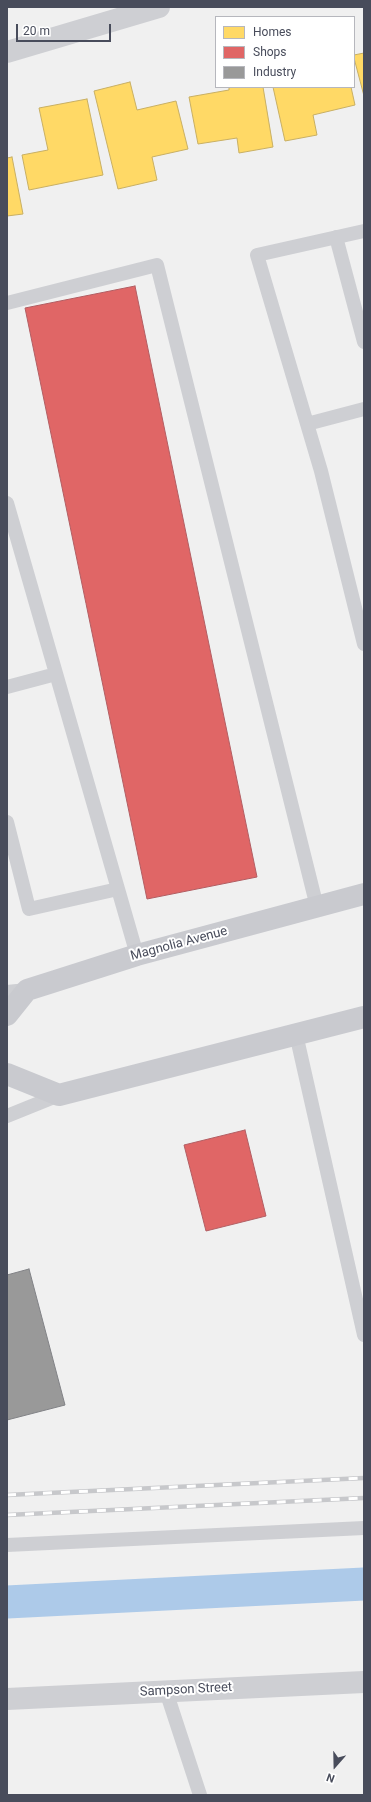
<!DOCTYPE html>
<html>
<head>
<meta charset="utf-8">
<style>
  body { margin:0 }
  #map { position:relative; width:371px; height:1802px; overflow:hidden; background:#f0f0f0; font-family:Roboto,sans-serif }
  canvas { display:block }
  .frame { position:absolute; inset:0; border:8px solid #484c5b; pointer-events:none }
  .legend { position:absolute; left:215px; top:16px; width:140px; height:72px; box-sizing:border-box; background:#fff; border:1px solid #b6b7bd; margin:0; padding:5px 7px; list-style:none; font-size:12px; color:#484c5b }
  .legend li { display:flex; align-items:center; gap:8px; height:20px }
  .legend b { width:20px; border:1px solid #b6b7bd }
  .north { position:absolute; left:315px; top:1746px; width:40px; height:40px; -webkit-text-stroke:3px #fff; paint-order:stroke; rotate:200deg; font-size:11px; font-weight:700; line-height:16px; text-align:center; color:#484c5b }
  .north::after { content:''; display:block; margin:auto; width:14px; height:18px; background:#484c5b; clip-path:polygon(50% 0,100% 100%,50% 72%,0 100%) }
  .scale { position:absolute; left:16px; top:24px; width:95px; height:18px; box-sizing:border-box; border:2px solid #484c5b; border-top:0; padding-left:5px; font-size:12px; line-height:14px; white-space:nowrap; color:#484c5b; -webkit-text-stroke:3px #fff; paint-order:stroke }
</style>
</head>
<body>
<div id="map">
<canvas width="371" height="1802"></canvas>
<div class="frame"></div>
<ul class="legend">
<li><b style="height:11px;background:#ffd966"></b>Homes</li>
<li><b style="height:11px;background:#e06666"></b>Shops</li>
<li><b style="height:11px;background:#999"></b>Industry</li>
</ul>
<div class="north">N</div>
<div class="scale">20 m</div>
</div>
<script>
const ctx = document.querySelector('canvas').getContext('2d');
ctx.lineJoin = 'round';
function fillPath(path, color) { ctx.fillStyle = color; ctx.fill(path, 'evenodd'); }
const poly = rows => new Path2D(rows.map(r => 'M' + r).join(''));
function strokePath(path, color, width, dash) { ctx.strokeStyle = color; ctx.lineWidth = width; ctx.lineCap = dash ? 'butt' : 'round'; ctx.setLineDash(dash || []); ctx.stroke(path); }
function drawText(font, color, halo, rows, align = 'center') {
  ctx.font = font + ' Roboto,sans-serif'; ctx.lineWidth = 4; ctx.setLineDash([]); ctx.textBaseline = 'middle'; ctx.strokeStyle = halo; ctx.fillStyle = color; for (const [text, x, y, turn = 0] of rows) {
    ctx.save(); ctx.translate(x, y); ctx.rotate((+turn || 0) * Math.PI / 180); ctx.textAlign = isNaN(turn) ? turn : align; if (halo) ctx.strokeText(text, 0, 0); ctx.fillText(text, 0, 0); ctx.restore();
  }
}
const homes = poly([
  [364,53,364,96,354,58,354,55,364,53],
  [130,82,137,110,176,101,188,149,152,157,157,180,118,189,94,91,130,82],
  [229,87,263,87,273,147,239,153,237,138,198,144,189,97,229,90,229,87],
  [273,87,351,87,355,105,313,115,317,135,285,141,273,87],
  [87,99,103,175,29,190,22,155,48,150,39,108,87,99],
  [12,157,23,214,7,216,7,158,12,157]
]);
fillPath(homes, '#ffd966');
strokePath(homes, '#c8af63', 1);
const shops = poly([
  [135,286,257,877,147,899,25,308,135,286],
  [245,1130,266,1216,206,1231,184,1145,245,1130]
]);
fillPath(shops, '#e06666');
strokePath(shops, '#b25e63', 1);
const industry = poly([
  [29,1269,65,1405,7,1420,7,1275,29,1269]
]);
fillPath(industry, '#999');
strokePath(industry, '#818286', 1);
strokePath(poly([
  [7,1602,364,1584]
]), '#adcae9', 33);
strokePath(poly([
  [364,231,257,255,321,471,364,644],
  [336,237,364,342],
  [7,303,157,265,317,907],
  [307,424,364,409],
  [7,503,118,889],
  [7,687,56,674],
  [7,822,29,909,118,889,137,955],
  [7,992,27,990],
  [296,1034,364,1335],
  [7,1116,59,1095],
  [7,1545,364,1528],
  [166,1691,200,1795]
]), '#cecfd3', 14);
strokePath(poly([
  [7,52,159,7]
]), '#cecfd3', 22);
strokePath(poly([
  [7,1699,364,1682]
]), '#cecfd3', 22);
strokePath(poly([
  [7,1015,27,990,46,984,137,955,364,894],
  [7,1074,59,1095,364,1017]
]), '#c9cacf', 22);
const rail = poly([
  [7,1495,364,1478],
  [7,1515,364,1498]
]);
strokePath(rail, '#c7c8cb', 4.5);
strokePath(rail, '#fff', 3, [9]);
drawText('13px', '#484c5b', '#fff', [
  ["Magnolia Avenue",179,944,-15],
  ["Sampson Street",186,1690,-3]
]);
</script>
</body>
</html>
